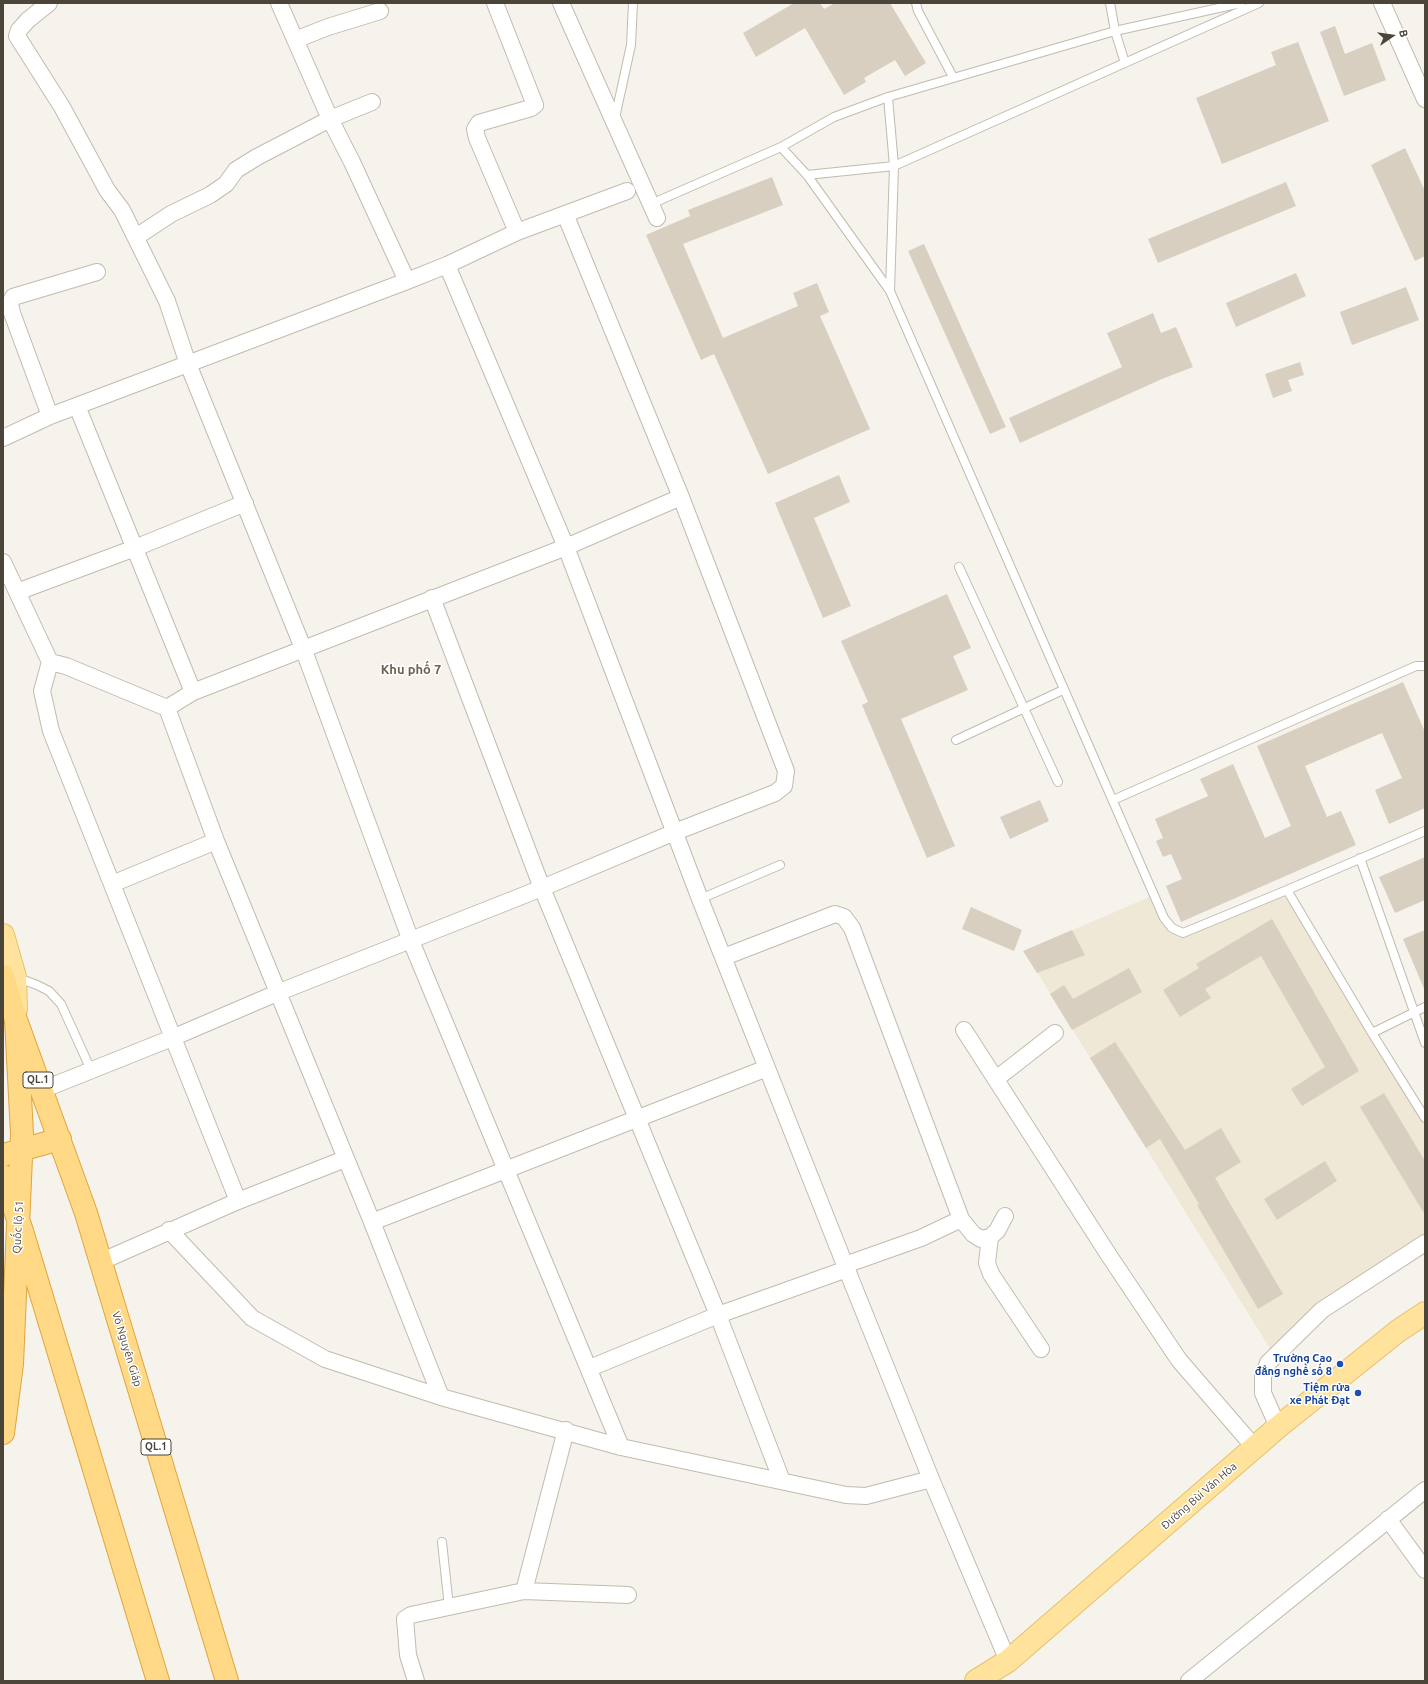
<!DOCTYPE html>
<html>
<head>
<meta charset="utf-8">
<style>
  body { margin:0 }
  #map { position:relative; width:1428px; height:1684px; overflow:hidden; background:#f6f3ec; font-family:Ubuntu,sans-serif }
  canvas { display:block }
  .frame { position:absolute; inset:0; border:4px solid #4b4439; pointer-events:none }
  .north { position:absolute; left:1372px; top:16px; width:40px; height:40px; -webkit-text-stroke:3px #fff; paint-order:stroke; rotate:77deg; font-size:11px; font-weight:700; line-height:16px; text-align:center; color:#4b4439 }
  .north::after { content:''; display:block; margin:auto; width:14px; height:18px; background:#4b4439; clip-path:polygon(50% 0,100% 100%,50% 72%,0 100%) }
</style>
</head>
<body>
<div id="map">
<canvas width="1428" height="1684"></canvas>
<div class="frame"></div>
<div class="north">B</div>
</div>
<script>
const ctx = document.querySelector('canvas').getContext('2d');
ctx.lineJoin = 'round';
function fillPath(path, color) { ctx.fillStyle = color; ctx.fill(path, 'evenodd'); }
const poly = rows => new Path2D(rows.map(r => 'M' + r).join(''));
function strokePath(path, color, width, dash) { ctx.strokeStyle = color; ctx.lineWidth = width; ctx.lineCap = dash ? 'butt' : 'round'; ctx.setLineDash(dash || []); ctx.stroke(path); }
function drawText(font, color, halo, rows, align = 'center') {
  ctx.font = font + ' Ubuntu,sans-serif'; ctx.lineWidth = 3; ctx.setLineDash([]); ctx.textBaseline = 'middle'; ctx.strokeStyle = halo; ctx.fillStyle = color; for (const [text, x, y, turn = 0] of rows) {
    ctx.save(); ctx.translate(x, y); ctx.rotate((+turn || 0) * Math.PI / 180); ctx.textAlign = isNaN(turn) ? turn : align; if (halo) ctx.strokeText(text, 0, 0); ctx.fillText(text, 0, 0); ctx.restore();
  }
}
fillPath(poly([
  [1287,890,1425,1118,1425,1237,1272,1352,1024,951,1154,895,1164,919,1183,933]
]), '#efe8d6');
fillPath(poly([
  [794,3,820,3,824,9,835,3,890,3,926,63,905,76,895,60,864,78,866,82,844,95,805,28,756,57,743,33],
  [1335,26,1345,54,1372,43,1386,80,1344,96,1320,32],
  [1298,42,1329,121,1222,164,1196,98,1276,65,1271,52],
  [1405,148,1425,191,1425,256,1415,261,1371,165],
  [772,177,783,205,683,244,723,338,798,306,793,293,817,283,829,312,820,316,870,429,768,474,714,354,701,360,646,235,690,216,688,210],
  [1286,182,1296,206,1158,263,1148,239],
  [924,244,1006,427,990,434,908,251],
  [1296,273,1306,296,1236,327,1226,303],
  [1406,287,1419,320,1352,345,1340,312],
  [1153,313,1161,333,1176,327,1193,367,1162,379,1020,443,1009,418,1122,367,1107,333],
  [1300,362,1304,375,1288,380,1292,391,1273,398,1265,374],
  [839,475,850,502,814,518,851,606,823,618,775,503],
  [947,594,971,648,953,656,968,690,901,719,955,846,927,858,862,705,868,702,841,641],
  [1403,682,1425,732,1425,808,1389,824,1375,790,1402,778,1382,733,1305,766,1327,817,1341,811,1356,845,1181,922,1166,886,1182,879,1171,854,1163,857,1156,841,1163,838,1155,819,1208,796,1200,779,1233,764,1265,838,1291,826,1257,746],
  [1040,800,1049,821,1010,839,1000,817],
  [1425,857,1425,900,1395,913,1379,877],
  [971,907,1022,930,1014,951,962,929],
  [1272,919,1359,1071,1302,1106,1291,1089,1325,1067,1261,956,1205,989,1211,998,1180,1017,1163,990,1199,968,1196,964],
  [1072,930,1085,955,1037,973,1023,951],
  [1425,930,1425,991,1403,939],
  [1129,968,1142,992,1072,1030,1050,994,1064,985,1073,999],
  [1115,1042,1185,1150,1221,1128,1241,1162,1215,1178,1283,1294,1258,1309,1197,1205,1199,1204,1160,1139,1146,1148,1090,1058],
  [1384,1093,1425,1161,1425,1215,1360,1107],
  [1325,1161,1337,1181,1277,1220,1264,1199]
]), '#d8cfc1');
const service = poly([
  [916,3,918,11,953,77],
  [1110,3,1115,31,1125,63],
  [888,97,894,166,890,291],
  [615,118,631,45,633,3],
  [781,147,807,175,890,291,1164,918,1172,928,1183,933,1287,890,1372,1033,1425,1118],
  [807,175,894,166,1259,3],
  [651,204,781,147,834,117,888,97,1115,31,1241,3],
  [959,567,1058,782],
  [956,740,1063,690],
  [1113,800,1416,666,1425,666],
  [1360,858,1425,1043],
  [1287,890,1425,831],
  [700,899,780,865],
  [16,977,37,985,49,991,61,1004,91,1070],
  [1372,1033,1425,1007],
  [442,1542,449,1607]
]);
const minor = poly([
  [49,3,28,20,19,30,17,36,62,107,107,190,122,210,167,301,188,364,303,648,411,941,621,1447],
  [279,3,330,119,352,162,407,281],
  [495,3,535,105,531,108,479,123,475,129,477,138,517,232],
  [561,3,657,218],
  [1382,3,1425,99],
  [295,40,328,27,380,11],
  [136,237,171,214,210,195,226,184,236,170,257,157,330,119,372,102],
  [447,265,566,547,700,899,845,1265,931,1479,1008,1661],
  [77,406,193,692],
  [50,416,12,313,10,303,13,297,97,272],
  [3,438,50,416,407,281,447,265,517,232,627,191],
  [3,562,50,662,66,666,167,708,216,841,372,1222,441,1397],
  [17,592,135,548,245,503],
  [432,598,542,888,718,1315,782,1481],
  [50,662,42,691,51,731,238,1201],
  [167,708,193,692,566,547,681,497],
  [112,884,216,841],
  [724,957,835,914,844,917,852,928,961,1219,921,1238,845,1265],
  [964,1030,1110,1257,1179,1360,1255,1448],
  [996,1079,1055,1033],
  [42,1090,172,1038,277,993,542,888,675,832,775,793,784,786,786,771,681,497,565,214],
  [961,1219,973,1234,981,1239,990,1237,997,1231,1005,1216],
  [372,1222,767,1068],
  [169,1230,252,1318,325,1359,441,1397,621,1447,846,1495,866,1496,931,1479],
  [990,1237,987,1263,991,1274,1041,1349],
  [100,1262,238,1201,345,1159],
  [590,1368,718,1315,847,1269],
  [1278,1427,1263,1393,1263,1376,1268,1363,1322,1310,1425,1243],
  [1388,1519,1425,1570],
  [524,1591,628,1595],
  [416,1681,408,1655,405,1619,411,1615,524,1591,566,1430],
  [1189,1681,1425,1490]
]);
const primary = poly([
  [3,935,15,977,16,1009],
  [976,1681,1008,1661,1278,1427,1398,1331,1425,1313]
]);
const trunk = poly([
  [3,976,16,1020,22,1134,12,1364,3,1433],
  [16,1020,86,1213,227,1681],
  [3,1155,60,1139],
  [3,1176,22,1231,158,1681]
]);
strokePath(service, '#c2bbae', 10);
strokePath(minor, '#c2bbae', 18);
strokePath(primary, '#e6c16a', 24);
strokePath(trunk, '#e0a43c', 24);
strokePath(service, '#fff', 8);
strokePath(minor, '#fff', 16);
strokePath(primary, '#ffe39c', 22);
strokePath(trunk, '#ffd985', 22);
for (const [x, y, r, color] of [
  [1340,1364,4,"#1a4fb4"],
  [1358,1393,4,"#1a4fb4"]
]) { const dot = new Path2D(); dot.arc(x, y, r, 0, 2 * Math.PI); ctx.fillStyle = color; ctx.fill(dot); strokePath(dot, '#fff', 1.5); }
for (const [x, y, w] of [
  [38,1080,30],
  [156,1447,30]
]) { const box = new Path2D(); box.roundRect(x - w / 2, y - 8, w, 16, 3); ctx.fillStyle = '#fff'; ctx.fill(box); strokePath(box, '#4b4439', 1); }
drawText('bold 10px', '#4b4439', null, [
  ["QL.1",38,1080],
  ["QL.1",156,1447]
]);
drawText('11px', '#4b4439', '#fff', [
  ["Quốc lộ 51",18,1227,-87],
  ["Võ Nguyên Giáp",127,1349,73],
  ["Đường Bùi Văn Hòa",1199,1496,-41]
]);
drawText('bold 11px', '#164399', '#fff', [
  ["Trường Cao",1332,1358],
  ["đẳng nghề số 8",1332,1371],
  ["Tiệm rửa",1350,1387],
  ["xe Phát Đạt",1350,1400]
], 'right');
drawText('bold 13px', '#6e6250', '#fff', [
  ["Khu phố 7",411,670]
]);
</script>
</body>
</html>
